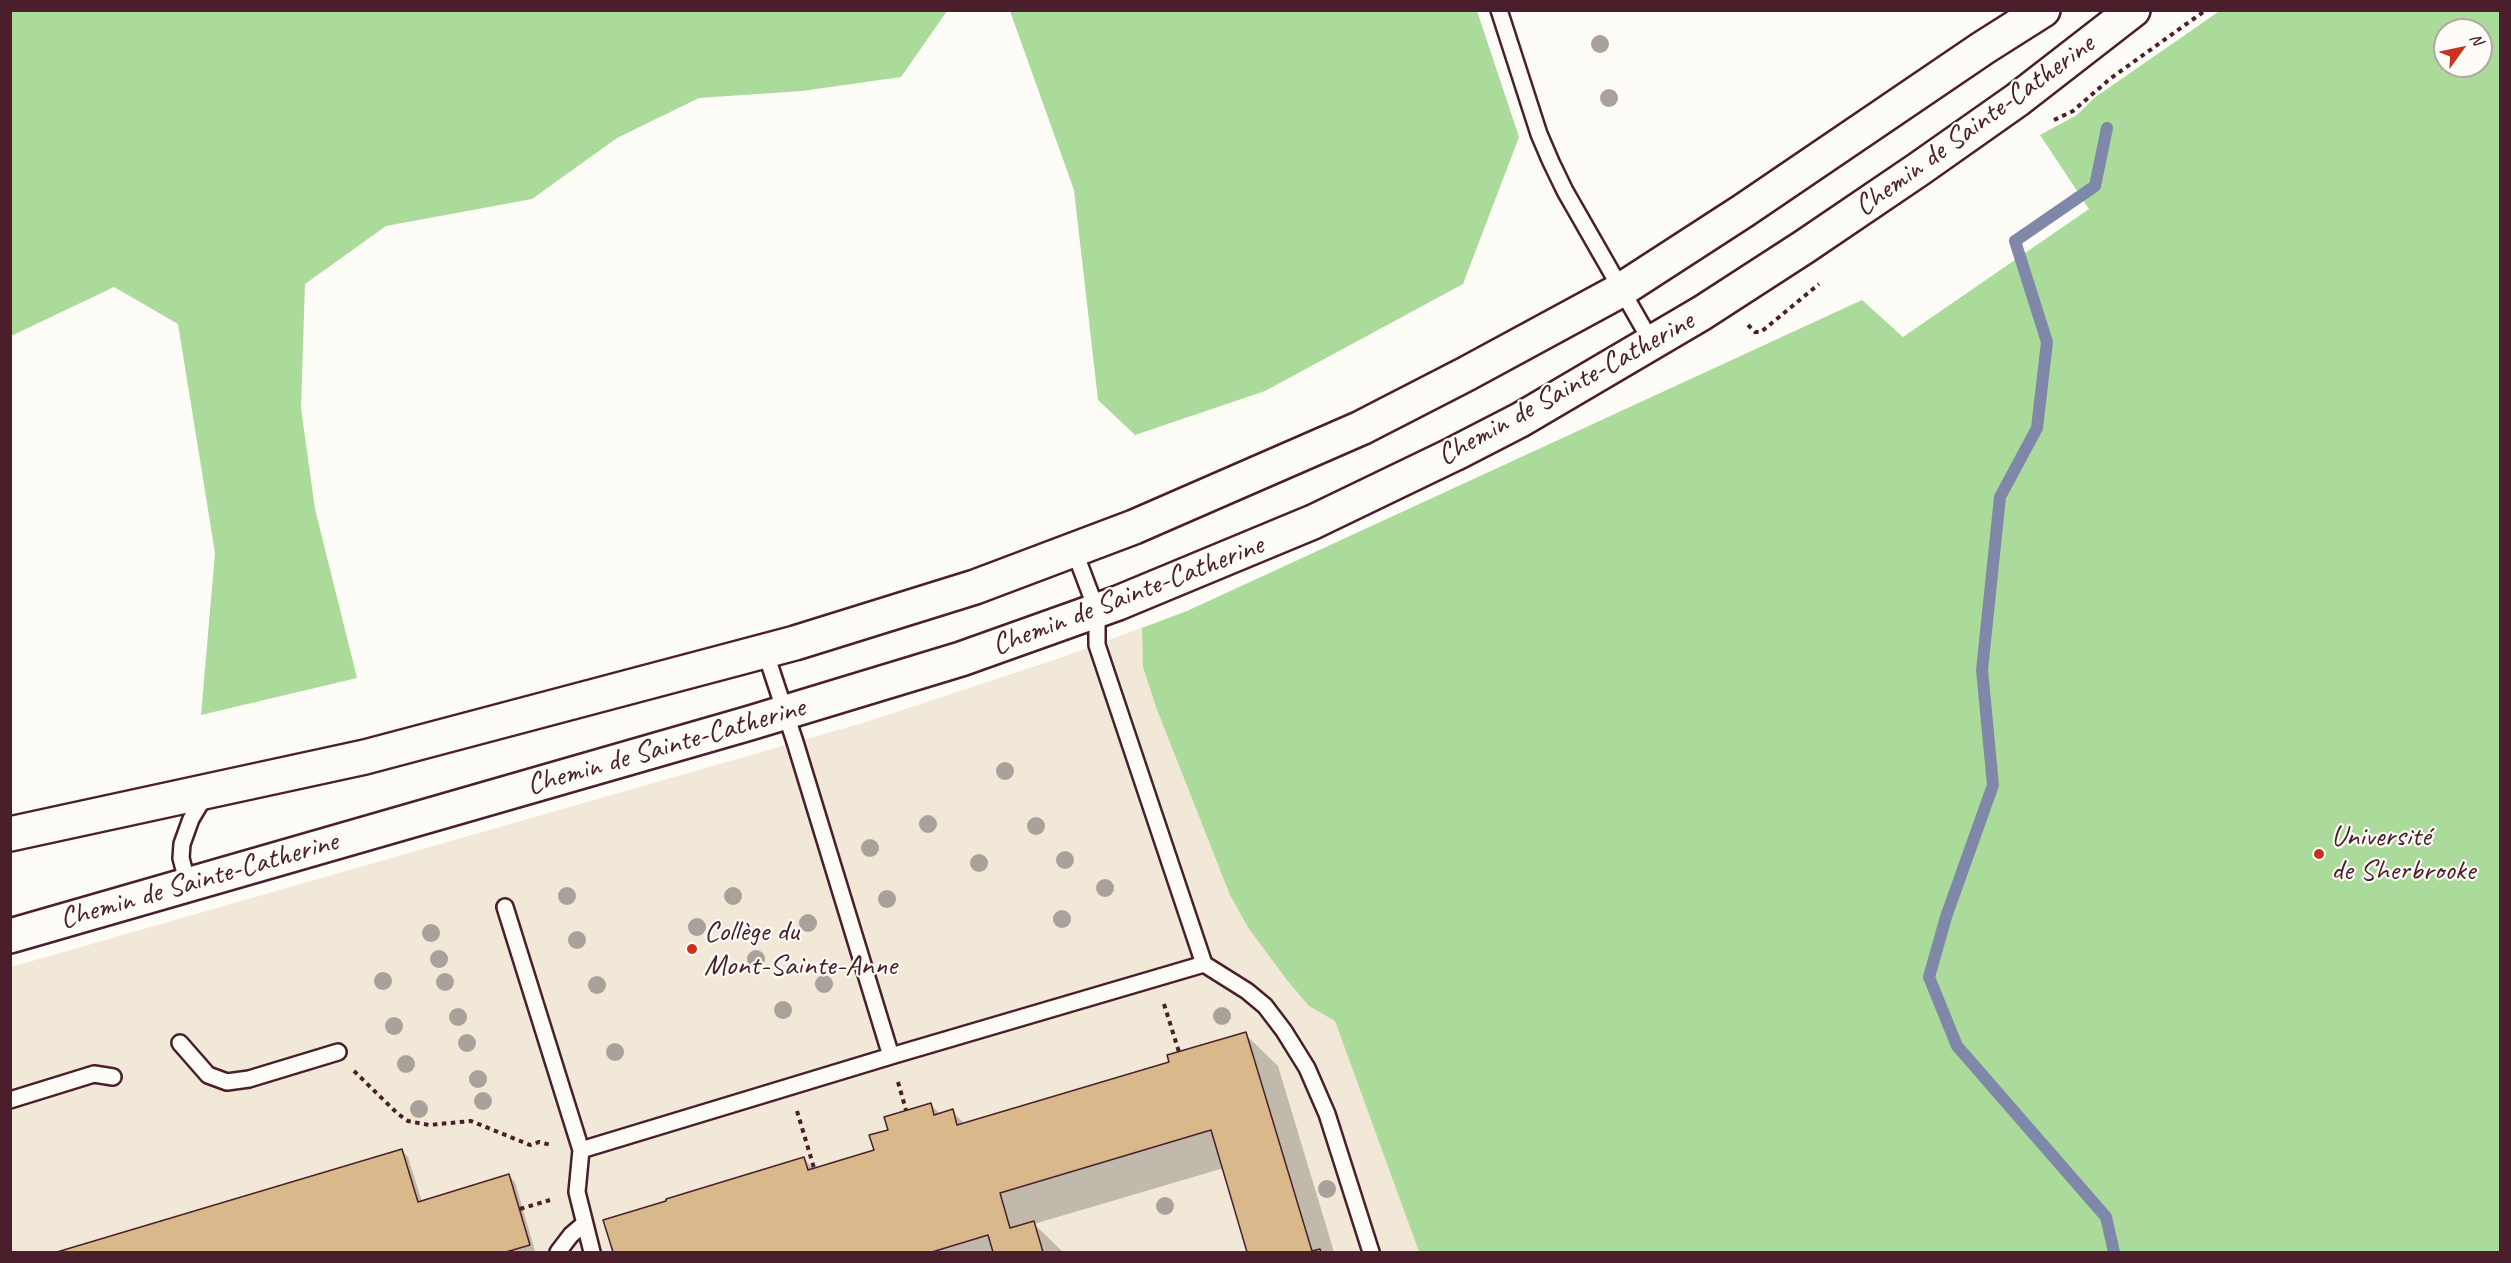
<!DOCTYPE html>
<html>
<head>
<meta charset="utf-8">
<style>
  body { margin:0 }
  #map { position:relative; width:2511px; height:1263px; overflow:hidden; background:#fdfcf7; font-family:Caveat,sans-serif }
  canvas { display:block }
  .frame { position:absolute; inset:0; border:12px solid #4a1f2b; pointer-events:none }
  .north { position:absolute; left:2433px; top:18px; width:60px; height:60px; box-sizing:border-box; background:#fdfcf7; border:2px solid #b5a4a5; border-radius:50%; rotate:57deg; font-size:16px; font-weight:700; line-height:24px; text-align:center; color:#4a1f2b }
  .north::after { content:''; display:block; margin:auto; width:21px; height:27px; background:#c8321e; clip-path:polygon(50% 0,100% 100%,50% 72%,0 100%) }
</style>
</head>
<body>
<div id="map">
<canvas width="2511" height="1263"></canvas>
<div class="frame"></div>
<div class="north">N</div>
</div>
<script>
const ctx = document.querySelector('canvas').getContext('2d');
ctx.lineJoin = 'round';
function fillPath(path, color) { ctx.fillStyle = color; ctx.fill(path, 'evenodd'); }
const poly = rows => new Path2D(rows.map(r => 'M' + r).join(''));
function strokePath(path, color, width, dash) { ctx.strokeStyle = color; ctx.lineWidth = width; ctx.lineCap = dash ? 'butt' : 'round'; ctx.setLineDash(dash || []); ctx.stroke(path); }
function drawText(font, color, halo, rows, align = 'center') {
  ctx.font = font + ' Caveat,sans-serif'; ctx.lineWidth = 4.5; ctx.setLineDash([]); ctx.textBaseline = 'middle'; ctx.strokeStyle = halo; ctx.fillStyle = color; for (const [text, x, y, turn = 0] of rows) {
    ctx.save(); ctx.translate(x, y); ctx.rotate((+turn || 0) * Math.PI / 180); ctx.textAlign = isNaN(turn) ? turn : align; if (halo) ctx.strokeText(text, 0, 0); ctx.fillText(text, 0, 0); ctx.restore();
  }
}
fillPath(poly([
  [1187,611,1419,1252,11,1252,11,967,866,722,1063,657]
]), '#f2e8d7');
fillPath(poly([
  [11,10,947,10,947,11,901,77,802,91,699,98,617,138,532,199,386,226,305,284,301,408,315,509,357,678,201,715,215,553,178,324,114,287,11,336],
  [2221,10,2500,11,2500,1252,1419,1252,1335,1021,1309,1006,1287,980,1249,929,1230,895,1156,707,1143,667,1142,628,1187,611,1862,300,1903,337,2089,209,2040,135,2077,115,2094,98],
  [2445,30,2481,30,2481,66,2445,66],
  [1010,11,1477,11,1519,137,1463,284,1265,391,1135,435,1098,400,1074,190]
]), '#abdb9b');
fillPath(poly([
  [1245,1034,1278,1066,1334,1252,1248,1252,1224,1168,1034,1224,1063,1252,615,1252,605,1221,804,1159,814,1169,876,1151,890,1131,930,1104,940,1114,952,1111,965,1124,1171,1063],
  [402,1151,408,1157,422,1202,509,1176,515,1182,535,1251,62,1252]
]), '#0003');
strokePath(poly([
  [2107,128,2095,186,2015,241,2047,342,2037,428,2000,497,1982,670,1993,785,1946,917,1929,977,1957,1046,2106,1217,2114,1252]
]), '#7f88a8', 12);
const building = poly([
  [1246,1032,1312,1251,1320,1249,1321,1252,1247,1252,1211,1130,1000,1193,1010,1228,1034,1221,1043,1252,993,1252,988,1235,932,1252,613,1252,603,1220,666,1201,666,1199,804,1157,808,1170,874,1150,869,1135,888,1130,884,1117,931,1103,934,1115,953,1109,957,1125,1169,1062,1167,1055,1246,1032],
  [402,1149,418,1202,509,1174,530,1245,506,1252,57,1252,402,1149]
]);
fillPath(building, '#d9b88c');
strokePath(building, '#4a1f2b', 1.5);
const service = poly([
  [1499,10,1539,134,1551,162,1565,191,1652,343],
  [765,651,795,742,891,1056,1204,964,1097,645,1097,611,1074,550],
  [188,885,181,858,182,844,191,819,206,794],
  [505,907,581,1150,891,1056],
  [1204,964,1247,991,1265,1006,1284,1031,1307,1068,1327,1114,1371,1252],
  [180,1043,208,1075,227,1082,249,1079,338,1052],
  [10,1100,94,1074,113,1077],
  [581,1150,577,1192,592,1252],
  [558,1252,571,1235,584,1224]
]);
const secondary = poly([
  [10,834,365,757,795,643,975,587,1134,527,1361,428,1466,374,1621,290,1743,211,1983,48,2043,10],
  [10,936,750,723,961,659,1118,603,1313,522,1454,454,1520,420,1702,313,1804,247,1919,169,2017,100,2133,10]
]);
strokePath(service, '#4a1f2b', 20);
strokePath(secondary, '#4a1f2b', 38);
strokePath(poly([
  [2054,120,2073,111,2111,78,2206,10],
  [1748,325,1755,332,1761,332,1819,284],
  [1164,1004,1179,1052],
  [354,1071,398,1114,408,1121,429,1125,471,1121,530,1145,539,1142,551,1145],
  [898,1082,906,1110],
  [797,1111,814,1168],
  [520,1209,550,1200]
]), '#4a1f2b', 4, [4.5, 4.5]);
strokePath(service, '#fdfcf7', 15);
strokePath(secondary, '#fdfcf7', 33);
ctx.fillStyle = '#aaa19a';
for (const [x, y] of [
  [1600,44],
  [1609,98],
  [1005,771],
  [928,824],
  [1036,826],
  [870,848],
  [1065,860],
  [979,863],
  [1105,888],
  [567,896],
  [733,896],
  [887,899],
  [1062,919],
  [808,923],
  [697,927],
  [431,933],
  [577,940],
  [439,959],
  [756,959],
  [383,981],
  [445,982],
  [824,984],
  [597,985],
  [783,1010],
  [1222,1016],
  [458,1017],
  [394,1026],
  [467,1043],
  [615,1052],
  [406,1064],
  [478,1079],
  [483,1101],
  [419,1109],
  [1327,1189],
  [1165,1206]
]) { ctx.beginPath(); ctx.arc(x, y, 9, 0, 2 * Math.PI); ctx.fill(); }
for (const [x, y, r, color] of [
  [2319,854,6,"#c8321e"],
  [692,949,6,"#c8321e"]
]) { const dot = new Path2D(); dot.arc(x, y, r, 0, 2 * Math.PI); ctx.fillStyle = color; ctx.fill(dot); strokePath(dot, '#fdfcf7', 2); }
drawText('30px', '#4a1f2b', '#fdfcf7', [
  ["Chemin de Sainte-Catherine",1975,126,-36],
  ["Chemin de Sainte-Catherine",1566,389,-29],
  ["Chemin de Sainte-Catherine",1128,596,-21],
  ["Chemin de Sainte-Catherine",666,747,-16],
  ["Chemin de Sainte-Catherine",199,881,-16]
]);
drawText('30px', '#4a1f2b', '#fdfcf7', [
  ["Université",2331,837],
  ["de Sherbrooke",2331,871],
  ["Collège du",704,932],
  ["Mont-Sainte-Anne",704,966]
], 'left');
</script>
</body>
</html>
